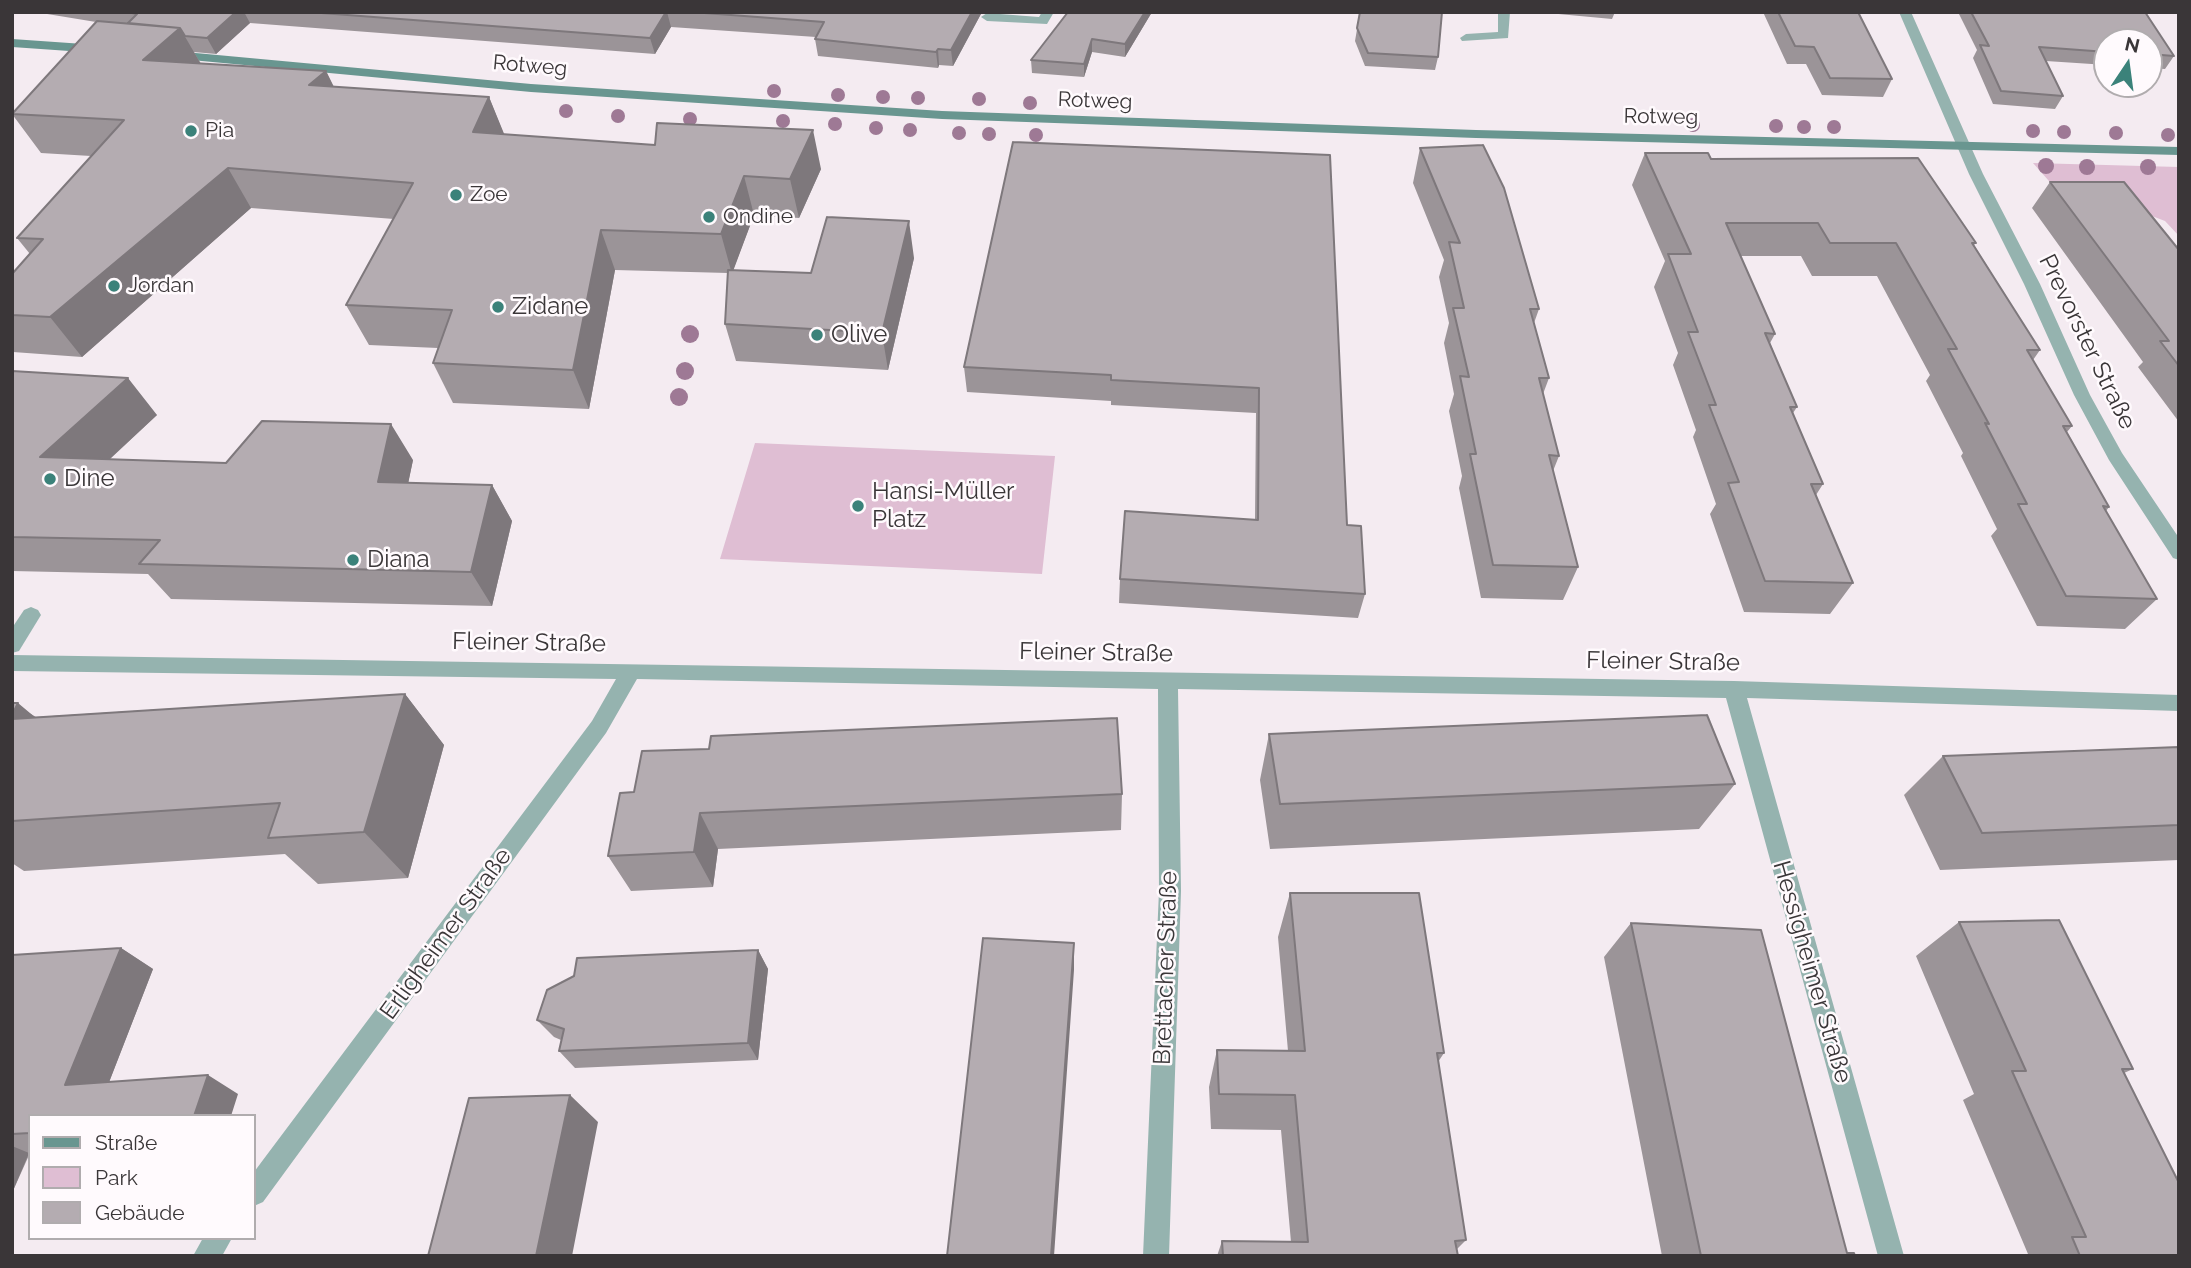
<!DOCTYPE html>
<html>
<head>
<meta charset="utf-8">
<style>
  body { margin:0 }
  #map { position:relative; width:2191px; height:1268px; overflow:hidden; background:#f4ebf1; font-family:Raleway,sans-serif }
  canvas { display:block }
  .frame { position:absolute; inset:0; border:14px solid #3a3638; pointer-events:none }
  .legend { position:absolute; left:28px; top:1114px; width:228px; height:126px; box-sizing:border-box; background:#fffafd; border:2px solid #b0acae; margin:0; padding:9px 12px; list-style:none; font-size:21px; color:#3a3638 }
  .legend li { display:flex; align-items:center; gap:14px; height:35px }
  .legend b { width:35px; border:2px solid #b0acae }
  .north { position:absolute; left:2093px; top:28px; width:70px; height:70px; box-sizing:border-box; background:#fffafd; border:2px solid #b0acae; border-radius:50%; rotate:13deg; font-size:19px; font-weight:700; line-height:28px; text-align:center; color:#3a3638 }
  .north::after { content:''; display:block; margin:auto; width:24px; height:32px; background:#3b827a; clip-path:polygon(50% 0,100% 100%,50% 72%,0 100%) }
</style>
</head>
<body>
<div id="map">
<canvas width="2191" height="1268"></canvas>
<div class="frame"></div>
<ul class="legend">
<li><b style="height:9px;background:#699690"></b>Straße</li>
<li><b style="height:19px;background:#dfbed3"></b>Park</li>
<li><b style="height:19px;background:#b4acb1"></b>Gebäude</li>
</ul>
<div class="north">N</div>
</div>
<script>
const ctx = document.querySelector('canvas').getContext('2d');
ctx.lineJoin = 'round';
function fillPath(path, color) { ctx.fillStyle = color; ctx.fill(path, 'evenodd'); }
const poly = rows => new Path2D(rows.map(r => 'M' + r).join(''));
function strokePath(path, color, width, dash) { ctx.strokeStyle = color; ctx.lineWidth = width; ctx.lineCap = dash ? 'butt' : 'round'; ctx.setLineDash(dash || []); ctx.stroke(path); }
function drawText(font, color, halo, rows, align = 'center') {
  ctx.font = font + ' Raleway,sans-serif'; ctx.lineWidth = 5; ctx.setLineDash([]); ctx.textBaseline = 'middle'; ctx.strokeStyle = halo; ctx.fillStyle = color; for (const [text, x, y, turn = 0] of rows) {
    ctx.save(); ctx.translate(x, y); ctx.rotate((+turn || 0) * Math.PI / 180); ctx.textAlign = isNaN(turn) ? turn : align; if (halo) ctx.strokeText(text, 0, 0); ctx.fillText(text, 0, 0); ctx.restore();
  }
}
fillPath(poly([
  [2033,163,2179,167,2179,236,2165,221,2105,198,2064,198],
  [755,443,1055,456,1042,574,720,559]
]), '#dfbed3');
fillPath(poly([
  [31,607,38,610,41,615,19,651,12,653,12,628,24,610,31,607]
]), '#95b3af');
fillPath(poly([
  [1042,12,1054,12,1047,24,987,21,981,17,987,13,1039,17,1042,12],
  [1498,12,1510,12,1508,38,1462,41,1460,38,1466,34,1498,32,1498,12],
  [1899,12,1911,12,1983,174,2040,284,2090,395,2122,453,2179,538,2179,560,2173,558,2109,460,2074,395,2024,284,1969,174,1899,12],
  [12,655,1734,681,2179,695,2179,711,1747,698,1904,1256,1878,1256,1726,698,1178,689,1181,891,1169,1256,1143,1256,1159,891,1158,689,637,679,606,733,263,1202,254,1206,254,1172,592,721,616,679,12,671,12,655],
  [203,1238,232,1238,222,1256,193,1256,203,1238]
]), '#95b3af');
fillPath(poly([
  [12,39,98,45,104,49,98,53,12,47,12,39],
  [174,51,531,84,942,111,1476,130,2179,147,2179,155,1476,138,942,119,531,92,170,58,170,52,174,51]
]), '#699690');
ctx.fillStyle = '#9e7995';
for (const [x, y, r] of [
  [774,91,7],
  [838,95,7],
  [883,97,7],
  [918,98,7],
  [979,99,7],
  [1030,103,7],
  [566,111,7],
  [618,116,7],
  [690,119,7],
  [783,121,7],
  [835,124,7],
  [1693,125,7],
  [1776,126,7],
  [1804,127,7],
  [1834,127,7],
  [876,128,7],
  [910,130,7],
  [2033,131,7],
  [2064,132,7],
  [959,133,7],
  [2116,133,7],
  [989,134,7],
  [1036,135,7],
  [2168,135,7],
  [2046,166,8],
  [2087,167,8],
  [2148,167,8],
  [690,334,9],
  [685,371,9],
  [679,397,9]
]) { ctx.beginPath(); ctx.arc(x, y, r, 0, 2 * Math.PI); ctx.fill(); }
fillPath(poly([
  [35,12,982,12,953,66,939,65,938,68,818,56,815,39,816,37,671,27,655,54,250,23,216,54,194,52,201,64,326,71,334,87,489,97,504,135,821,169,799,218,754,215,733,270,811,273,914,258,888,370,736,361,725,324,728,273,615,270,589,409,453,403,433,363,438,348,369,345,346,305,394,219,251,208,82,357,13,352,12,274,30,254,17,238,91,156,41,153,12,114,96,22],
  [1152,12,1125,57,1092,52,1084,77,1032,73,1031,60],
  [1360,12,1438,57,1435,70,1365,66,1355,41],
  [1537,12,1615,12,1612,19],
  [1763,12,1858,12,1892,79,1883,97,1822,95,1806,64,1787,64],
  [1958,12,2145,12,2174,56,2165,69,2149,68,2149,42,2107,42,2107,65,2046,61,2063,96,2055,109,1993,104,1973,58,1977,50],
  [1420,148,1539,309,1534,323,1549,378,1543,394,1559,456,1553,471,1578,567,1563,600,1481,598,1459,488,1462,476,1449,411,1454,394,1444,343,1449,323,1439,277,1444,260,1413,183],
  [1645,153,1711,159,1976,243,1974,245,2040,350,2033,360,2072,426,2067,432,2109,507,2106,511,2157,599,2125,629,2037,626,1991,536,1997,529,1961,456,1963,453,1926,381,1930,375,1877,276,1812,276,1801,256,1740,256,1775,334,1770,343,1797,407,1793,413,1823,484,1816,495,1853,583,1830,614,1744,612,1710,514,1716,504,1693,437,1696,430,1673,365,1678,353,1654,287,1665,261,1632,185],
  [1330,155,1347,525,1365,594,1358,618,1119,603,1120,579,1255,519,1256,413,1111,405,1111,401,967,392,964,367],
  [2050,182,2179,250,2179,422,2138,367,2143,362,2032,208],
  [12,371,157,415,109,460,226,463,413,460,408,483,492,485,512,521,492,606,171,599,148,574,12,571],
  [405,694,444,745,408,878,318,884,285,854,24,871,12,863,12,703,36,717],
  [1269,734,1735,784,1699,829,1270,849,1260,780],
  [2179,747,2179,860,1940,870,1904,795,1943,756],
  [620,793,1122,794,1121,830,718,849,713,887,631,891,608,856],
  [1290,893,1444,1053,1438,1062,1466,1240,1457,1249,1458,1256,1217,1256,1222,1241,1291,1242,1281,1130,1211,1129,1209,1087,1217,1050,1288,1051,1278,937],
  [1959,922,2133,1069,2124,1073,2179,1256,2023,1256,2028,1254,1963,1100,1974,1094,1916,956],
  [1631,923,1847,1253,1855,1256,1662,1256,1604,957],
  [121,948,153,969,109,1082,238,1094,30,1116,30,1153,12,1193,12,955],
  [758,950,768,969,758,1060,575,1068,559,1051,561,1040,554,1037,537,1020]
]), '#9b9498');
fillPath(poly([
  [236,12,244,12,250,23,216,54,207,38],
  [666,12,667,12,671,27,655,54,650,38],
  [972,12,982,12,953,66,951,50],
  [1145,12,1152,12,1125,57,1125,44],
  [180,28,202,66,143,60],
  [1092,39,1092,52,1084,77,1084,64],
  [938,49,939,65,938,68,936,52],
  [326,71,345,110,309,85],
  [489,97,505,136,473,132],
  [813,130,821,169,799,218,790,179],
  [228,168,251,208,82,357,50,317],
  [744,176,754,215,732,274,721,234],
  [909,221,914,258,888,370,882,333],
  [601,230,615,270,589,409,573,370],
  [128,378,157,415,73,493,40,457],
  [391,424,413,460,401,518,378,482],
  [492,485,512,521,492,606,471,572],
  [405,694,444,745,408,878,364,832],
  [18,703,79,754,12,720,12,715],
  [700,813,718,849,713,887,694,852],
  [1074,943,1074,970,1054,1256,1051,1256],
  [121,948,153,969,101,1103,65,1085],
  [758,950,768,969,758,1060,748,1043],
  [208,1075,238,1094,231,1116,194,1116],
  [570,1095,598,1122,572,1256,536,1256],
  [12,1146,29,1153,12,1193]
]), '#7e787c');
const building = poly([
  [127,12,236,12,207,38,185,36,180,28,128,23,137,14,127,12],
  [308,12,666,12,650,38,308,12],
  [691,12,972,12,951,50,938,49,936,52,815,39,824,22,691,12],
  [1068,12,1145,12,1125,44,1092,39,1084,64,1031,60,1068,12],
  [1360,12,1442,12,1438,57,1368,53,1357,28,1360,12],
  [1778,12,1858,12,1892,79,1830,78,1814,47,1795,46,1778,12],
  [1971,12,2145,12,2174,56,2149,54,2149,42,2107,42,2107,52,2039,47,2063,96,2001,91,1980,45,1989,46,1971,12],
  [97,21,180,28,143,60,326,71,309,85,489,97,473,132,655,145,657,123,813,130,790,179,744,176,721,234,601,230,573,370,433,363,452,310,346,305,413,183,228,168,50,317,12,315,12,274,43,239,17,238,124,120,12,114,97,21],
  [1013,142,1330,155,1347,525,1361,526,1365,594,1120,579,1125,511,1258,520,1259,388,1111,380,1111,375,964,367,1013,142],
  [1483,145,1504,188,1539,309,1530,309,1549,378,1539,378,1559,456,1549,455,1578,567,1493,565,1470,454,1476,454,1460,376,1469,377,1453,308,1464,308,1449,242,1460,243,1420,148,1483,145],
  [1645,153,1708,153,1711,159,1918,158,1976,243,1972,243,2040,350,2027,350,2072,426,2063,426,2109,507,2103,506,2157,599,2066,596,2018,504,2027,504,1985,423,1989,424,1948,349,1957,349,1896,243,1830,243,1818,223,1726,223,1775,334,1765,333,1797,407,1790,407,1823,484,1811,484,1853,583,1765,581,1728,483,1739,482,1709,405,1716,405,1688,332,1698,332,1668,254,1691,254,1645,153],
  [2050,182,2124,182,2179,250,2179,366,2160,341,2169,341,2050,182],
  [827,217,909,221,882,333,725,324,728,270,811,273,827,217],
  [12,371,128,378,40,457,226,463,262,421,391,424,378,482,492,485,471,572,139,564,160,540,12,537,12,371],
  [405,694,364,832,268,838,280,803,12,821,12,719,405,694],
  [12,703,18,703,12,715,12,703],
  [1707,715,1735,784,1280,804,1269,734,1707,715],
  [1117,718,1122,794,700,813,694,852,608,856,620,793,634,792,642,751,709,749,711,736,1117,718],
  [2179,747,2179,825,1982,833,1943,756,2179,747],
  [1290,893,1419,893,1444,1053,1437,1053,1466,1240,1455,1241,1458,1256,1223,1256,1222,1241,1308,1242,1295,1095,1219,1094,1217,1050,1305,1051,1290,893],
  [2059,920,2133,1069,2122,1069,2179,1183,2179,1256,2080,1256,2072,1237,2086,1237,2012,1071,2026,1071,1959,922,2059,920],
  [1631,923,1761,930,1847,1253,1854,1253,1855,1256,1701,1256,1631,923],
  [983,938,1074,943,1051,1256,947,1256,983,938],
  [121,948,65,1085,208,1075,194,1116,30,1116,30,1133,12,1134,12,955,121,948],
  [758,950,748,1043,559,1051,564,1029,537,1020,547,990,574,976,577,958,758,950],
  [570,1095,536,1256,428,1256,469,1098,570,1095]
]);
fillPath(building, '#b4acb1');
strokePath(building, '#7e787c', 2);
for (const [x, y, r, color] of [
  [191,131,7,"#3b827a"],
  [456,195,7,"#3b827a"],
  [709,217,7,"#3b827a"],
  [114,286,7,"#3b827a"],
  [498,307,7,"#3b827a"],
  [817,335,7,"#3b827a"],
  [50,479,7,"#3b827a"],
  [858,506,7,"#3b827a"],
  [353,560,7,"#3b827a"]
]) { const dot = new Path2D(); dot.arc(x, y, r, 0, 2 * Math.PI); ctx.fillStyle = color; ctx.fill(dot); strokePath(dot, '#fffafd', 2.5); }
drawText('21px', '#3a3638', '#fffafd', [
  ["Rotweg",530,66,5],
  ["Rotweg",1095,101,2],
  ["Rotweg",1661,117,1]
]);
drawText('21px', '#3a3638', '#fffafd', [
  ["Pia",205,131],
  ["Zoe",470,195],
  ["Ondine",723,217],
  ["Jordan",128,286]
], 'left');
drawText('24px', '#3a3638', '#fffafd', [
  ["Zidane",512,307],
  ["Olive",831,335],
  ["Dine",64,479],
  ["Hansi-Müller",872,492],
  ["Platz",872,520],
  ["Diana",367,560]
], 'left');
drawText('24px', '#3a3638', '#fffafd', [
  ["Prevorster Straße",2087,342,64],
  ["Fleiner Straße",529,643,1],
  ["Fleiner Straße",1096,653,1],
  ["Fleiner Straße",1663,662,1],
  ["Erligheimer Straße",446,934,-54],
  ["Brettacher Straße",1166,968,-88],
  ["Hessigheimer Straße",1812,972,74]
]);
</script>
</body>
</html>
